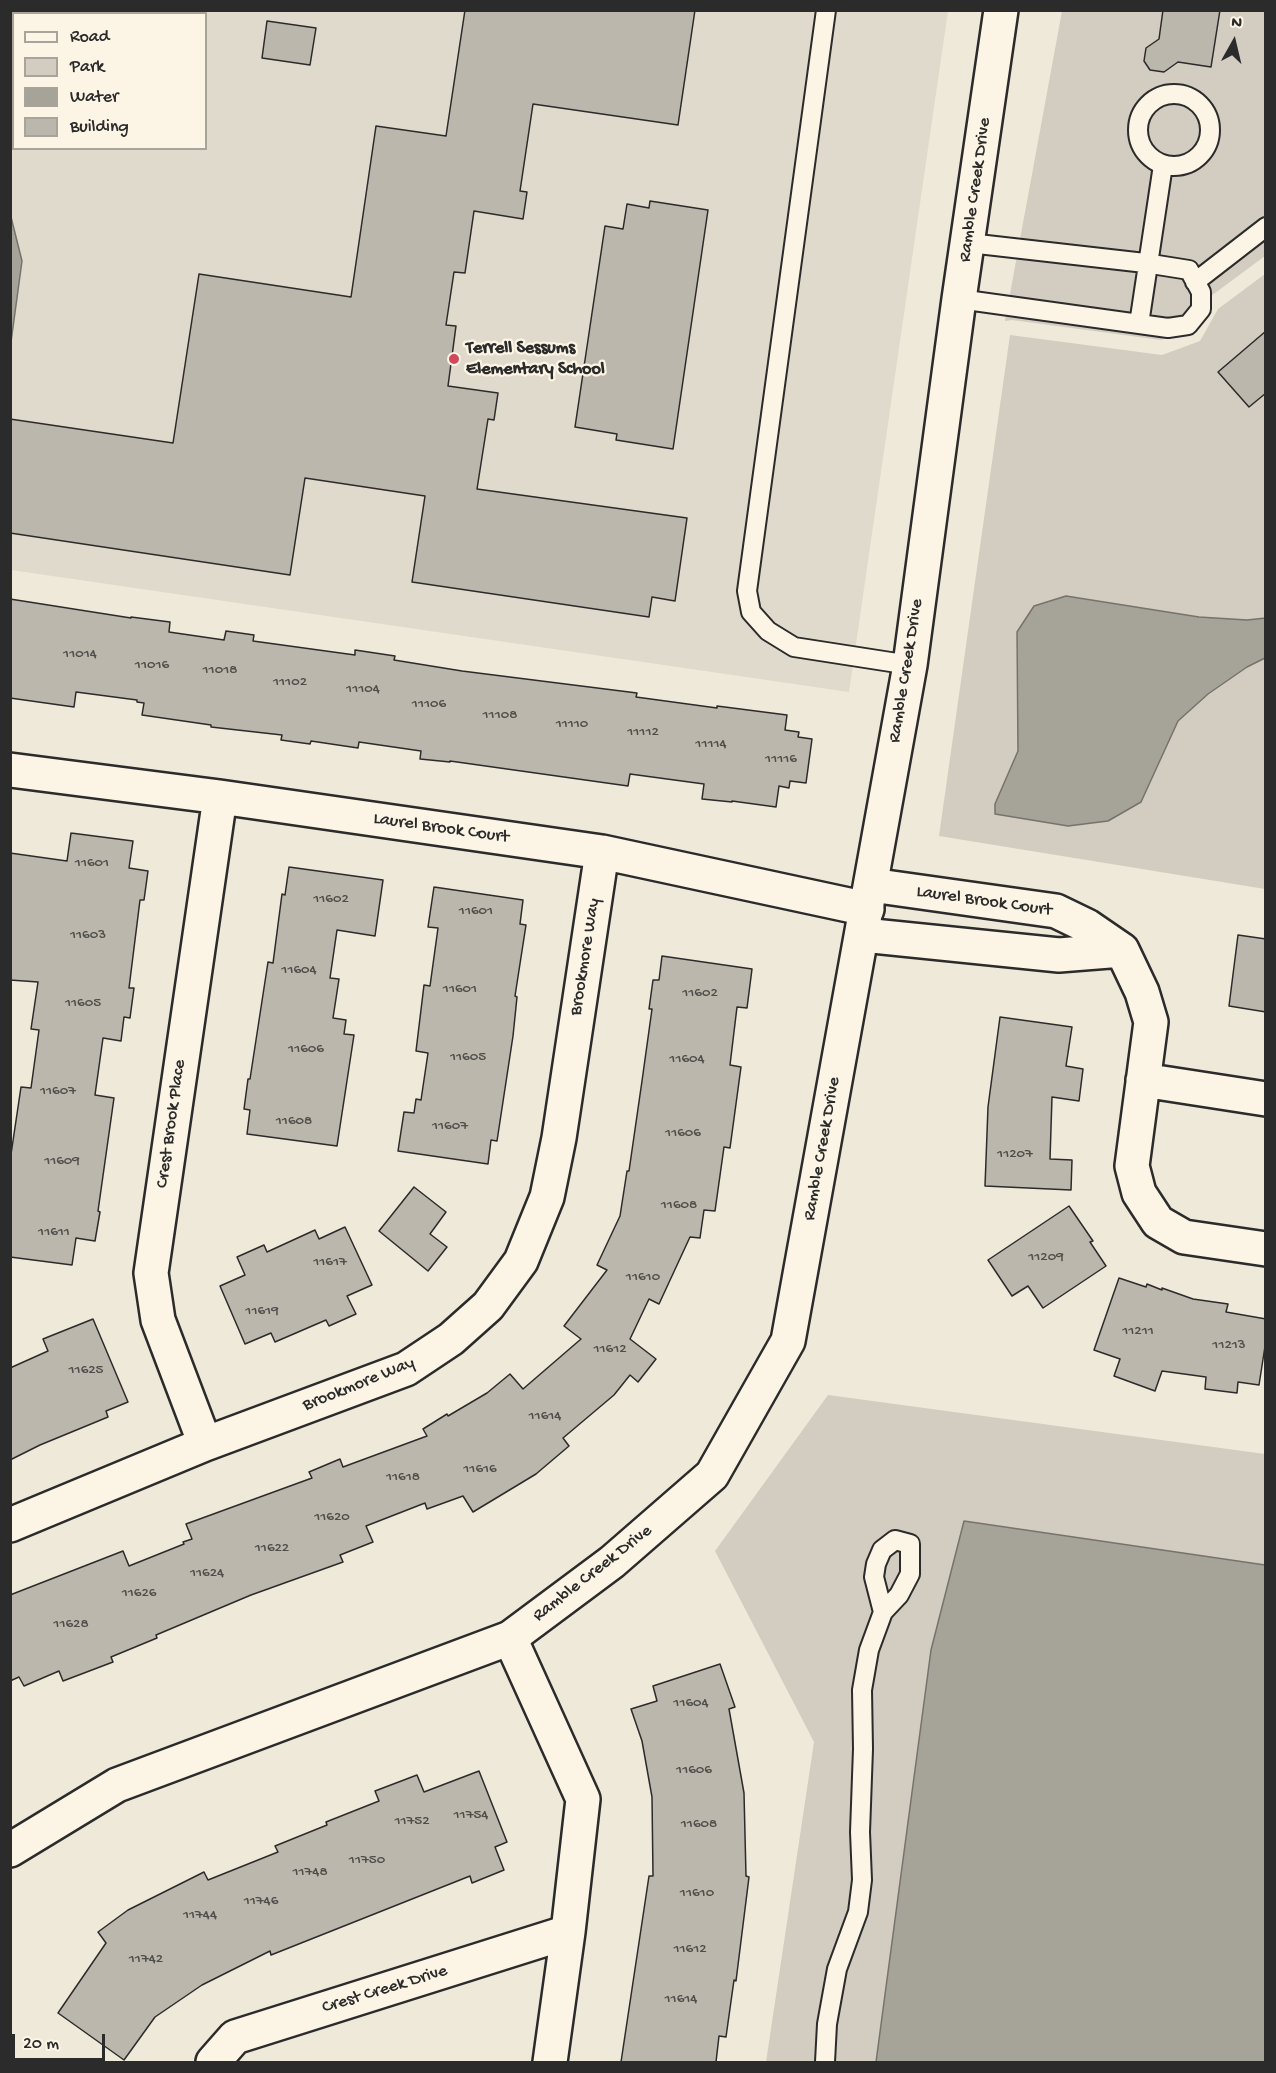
<!DOCTYPE html>
<html>
<head>
<meta charset="utf-8">
<style>
  body { margin:0 }
  #map { position:relative; width:1276px; height:2073px; overflow:hidden; background:#efe9da; font-family:"Gochi Hand",sans-serif }
  canvas { display:block }
  .frame { position:absolute; inset:0; border:12px solid #2b2b2b; pointer-events:none }
  .legend { position:absolute; left:12px; top:12px; width:195px; height:138px; box-sizing:border-box; background:#fcf5e5; border:2px solid #a8a49b; margin:0; padding:8px 10px; list-style:none; font-size:18px; color:#2b2b2b }
  .legend li { display:flex; align-items:center; gap:12px; height:30px }
  .legend b { width:30px; border:2px solid #a8a49b }
  .north { position:absolute; left:1204px; top:12px; width:60px; height:60px; -webkit-text-stroke:4px #fcf5e5; paint-order:stroke; rotate:8deg; font-size:16px; font-weight:700; line-height:24px; text-align:center; color:#2b2b2b }
  .north::after { content:''; display:block; margin:auto; width:21px; height:27px; background:#2b2b2b; clip-path:polygon(50% 0,100% 100%,50% 72%,0 100%) }
  .scale { position:absolute; left:12px; top:2034px; width:93px; height:27px; box-sizing:border-box; border:3px solid #2b2b2b; border-top:0; padding-left:8px; font-size:18px; line-height:21px; white-space:nowrap; color:#2b2b2b; -webkit-text-stroke:4px #fcf5e5; paint-order:stroke }
</style>
</head>
<body>
<div id="map">
<canvas width="1276" height="2073"></canvas>
<div class="frame"></div>
<ul class="legend">
<li><b style="height:8px;background:#fcf5e5"></b>Road</li>
<li><b style="height:16px;background:#d2cdc0"></b>Park</li>
<li><b style="height:16px;background:#a6a399"></b>Water</li>
<li><b style="height:16px;background:#bcb7ac"></b>Building</li>
</ul>
<div class="north">N</div>
<div class="scale">20 m</div>
</div>
<script>
const ctx = document.querySelector('canvas').getContext('2d');
ctx.lineJoin = 'round';
function fillPath(path, color) { ctx.fillStyle = color; ctx.fill(path, 'evenodd'); }
const poly = rows => new Path2D(rows.map(r => 'M' + r).join(''));
function strokePath(path, color, width, dash) { ctx.strokeStyle = color; ctx.lineWidth = width; ctx.lineCap = dash ? 'butt' : 'round'; ctx.setLineDash(dash || []); ctx.stroke(path); }
function drawText(font, color, halo, rows, align = 'center') {
  ctx.font = font + ' "Gochi Hand",sans-serif'; ctx.lineWidth = 4.5; ctx.setLineDash([]); ctx.textBaseline = 'middle'; ctx.strokeStyle = halo; ctx.fillStyle = color; for (const [text, x, y, turn = 0] of rows) {
    ctx.save(); ctx.translate(x, y); ctx.rotate((+turn || 0) * Math.PI / 180); ctx.textAlign = isNaN(turn) ? turn : align; if (halo) ctx.strokeText(text, 0, 0); ctx.fillText(text, 0, 0); ctx.restore();
  }
}
fillPath(poly([
  [11,11,948,11,849,692,11,570],
  [14,14,206,14,206,148,14,148]
]), '#e0dacc');
fillPath(poly([
  [1062,11,1265,11,1265,256,1211,296,1191,328,1161,340,1012,320,1005,321],
  [1265,274,1265,889,939,836,1010,335,1162,355,1200,341,1218,309],
  [828,1395,1265,1454,1265,1565,964,1521,931,1650,876,2062,766,2062,814,1742,715,1551]
]), '#d2cdc0');
const water = poly([
  [11,217,22,261,11,342,11,217],
  [1066,596,1199,617,1247,620,1266,618,1265,658,1247,667,1208,694,1178,721,1141,802,1108,821,1068,826,995,814,995,804,1018,751,1017,632,1034,606,1066,596],
  [964,1521,1265,1565,1265,2062,876,2062,931,1650,964,1521]
]);
fillPath(water, '#a6a399');
strokePath(water, '#75736d', 1.5);
const building = poly([
  [465,10,695,10,678,125,533,104,520,191,527,192,523,219,474,211,465,273,454,272,446,325,456,326,448,386,498,393,494,420,488,419,477,489,687,518,675,601,652,597,649,617,412,582,425,496,305,478,290,575,10,533,10,419,173,443,199,274,351,297,376,126,446,136,465,10],
  [1163,10,1220,10,1211,67,1178,62,1164,72,1150,70,1144,61,1146,48,1159,39,1163,10],
  [267,21,316,28,310,65,262,58,267,21],
  [650,201,708,210,673,449,616,440,617,434,575,427,605,226,623,229,627,204,649,208,650,201],
  [1266,331,1266,393,1249,407,1218,372,1266,331],
  [10,599,131,618,131,617,170,622,169,632,224,640,226,631,254,635,253,641,355,655,355,650,395,656,394,660,462,671,637,693,636,697,717,708,717,706,787,715,785,730,799,732,798,737,812,739,806,783,790,781,789,788,779,786,776,807,732,801,732,802,702,799,704,784,630,774,628,786,450,761,450,762,420,759,421,751,359,742,358,748,311,741,310,744,281,740,282,735,211,727,211,725,142,715,144,703,137,702,137,700,76,692,74,707,10,698,10,599],
  [71,833,133,841,129,868,148,871,144,900,140,900,129,988,134,988,130,1018,124,1017,121,1041,103,1038,95,1095,114,1098,98,1211,100,1212,95,1241,76,1238,72,1265,10,1257,10,1161,21,1087,31,1088,39,1030,31,1029,38,982,10,980,10,853,67,861,71,833],
  [289,867,383,880,375,936,337,930,330,978,339,979,333,1018,346,1020,344,1034,354,1035,337,1146,247,1134,250,1110,244,1109,248,1079,250,1079,268,962,273,963,282,894,285,895,289,867],
  [434,887,523,900,520,924,526,925,515,996,517,997,513,1036,497,1141,491,1140,488,1164,398,1151,404,1112,414,1113,416,1099,421,1100,428,1053,416,1051,424,985,430,986,438,928,428,927,434,887],
  [1238,935,1266,939,1266,1012,1229,1006,1238,935],
  [662,956,752,969,747,1008,737,1007,730,1065,741,1067,730,1148,724,1147,715,1211,704,1210,700,1238,690,1237,659,1304,649,1299,630,1339,656,1359,638,1382,630,1375,614,1395,563,1438,569,1446,536,1474,473,1512,463,1496,427,1509,425,1503,366,1526,373,1542,340,1555,343,1562,251,1595,156,1635,157,1638,111,1657,113,1662,63,1681,59,1671,24,1686,19,1677,10,1681,10,1595,123,1551,129,1566,184,1544,183,1542,192,1539,186,1524,312,1478,309,1472,340,1459,343,1467,427,1436,423,1429,447,1414,448,1416,487,1393,510,1374,523,1389,581,1339,564,1326,607,1270,597,1265,620,1216,627,1171,629,1171,642,1081,652,1009,649,1009,653,980,659,980,662,956],
  [1000,1017,1072,1027,1066,1066,1083,1069,1079,1101,1052,1097,1050,1159,1072,1160,1071,1190,985,1186,988,1107,1000,1017],
  [414,1187,446,1212,430,1234,447,1247,428,1271,379,1231,414,1187],
  [1069,1206,1093,1241,1090,1242,1106,1266,1043,1308,1028,1286,1012,1296,988,1260,1069,1206],
  [345,1227,372,1285,347,1296,356,1314,329,1326,326,1320,275,1342,271,1333,245,1344,220,1286,245,1275,237,1257,264,1245,267,1252,315,1230,319,1239,345,1227],
  [1119,1278,1146,1287,1147,1284,1162,1290,1162,1288,1193,1299,1228,1304,1226,1312,1266,1319,1266,1340,1259,1385,1238,1382,1237,1393,1205,1389,1206,1377,1162,1371,1155,1391,1114,1376,1120,1359,1094,1350,1119,1278],
  [93,1319,128,1402,106,1411,108,1417,40,1445,10,1460,10,1368,48,1351,43,1339,93,1319],
  [720,1664,735,1707,729,1709,744,1793,746,1876,749,1877,736,1981,734,1980,726,2037,719,2036,716,2062,621,2062,649,1876,653,1876,652,1797,642,1741,631,1709,657,1701,653,1686,720,1664],
  [479,1771,507,1842,495,1847,504,1870,472,1883,470,1876,271,1955,270,1951,202,1985,155,2017,124,2060,58,2013,106,1943,98,1932,128,1910,204,1872,208,1880,278,1852,275,1846,327,1825,326,1822,379,1801,375,1791,417,1775,424,1792,479,1771]
]);
fillPath(building, '#bcb7ac');
strokePath(building, '#2b2b2b', 1.5);
const service = poly([
  [826,10,747,591,751,612,768,631,794,647,910,665],
  '1138 130a36 36 0 1 1 72 0a36 36 0 1 1-72 0Z',
  [1195,282,1266,227],
  [959,299,1168,328,1188,325,1201,309,1201,292,1189,270,1145,263,969,243],
  [1139,324,1163,165],
  [825,2062,827,2024,837,1969,858,1912,862,1880,860,1832,863,1749,862,1690,869,1650,883,1612,899,1595,910,1574,910,1544,895,1540,882,1550,876,1564,874,1577,883,1612]
]);
const minor = poly([
  [10,770,220,797,602,852,867,909],
  [871,885,1056,911,1087,926,1122,950,1142,992,1151,1022,1132,1166,1139,1193,1158,1222,1184,1237,1266,1249],
  [863,935,1059,955,1122,950],
  [1143,1080,1266,1099],
  [205,1444,158,1320,151,1273,220,797],
  [10,1525,205,1444,406,1369,451,1339,488,1306,521,1261,547,1197,559,1138,602,852],
  [510,1638,583,1799,568,1932],
  [213,2062,235,2037,568,1932,550,2062]
]);
const tertiary = poly([
  [10,1850,117,1785,510,1638,612,1562,712,1475,788,1341,910,665,959,299,1001,10]
]);
strokePath(service, '#2b2b2b', 22);
strokePath(minor, '#2b2b2b', 38);
strokePath(tertiary, '#2b2b2b', 38);
strokePath(service, '#fcf5e5', 18);
strokePath(minor, '#fcf5e5', 33);
strokePath(tertiary, '#fcf5e5', 33);
for (const [x, y, r, color] of [
  [454,359,6,"#d1495b"]
]) { const dot = new Path2D(); dot.arc(x, y, r, 0, 2 * Math.PI); ctx.fillStyle = color; ctx.fill(dot); strokePath(dot, '#fcf5e5', 2); }
drawText('15px', '#4f4e4b', null, [
  ["11014",80,655],
  ["11016",152,666],
  ["11018",220,671],
  ["11102",290,683],
  ["11104",363,690],
  ["11106",429,705],
  ["11108",500,716],
  ["11110",572,725],
  ["11112",643,733],
  ["11114",711,745],
  ["11116",781,760],
  ["11601",92,864],
  ["11602",331,900],
  ["11601",476,912],
  ["11603",88,936],
  ["11604",299,971],
  ["11601",460,990],
  ["11602",700,994],
  ["11605",83,1004],
  ["11606",306,1050],
  ["11605",468,1058],
  ["11604",687,1060],
  ["11607",58,1092],
  ["11608",294,1122],
  ["11607",450,1127],
  ["11606",683,1134],
  ["11207",1015,1155],
  ["11609",62,1162],
  ["11608",679,1206],
  ["11611",54,1233],
  ["11209",1046,1258],
  ["11617",330,1263],
  ["11610",643,1278],
  ["11619",262,1312],
  ["11211",1138,1332],
  ["11213",1229,1346],
  ["11612",610,1350],
  ["11625",86,1371],
  ["11614",545,1417],
  ["11616",480,1470],
  ["11618",403,1478],
  ["11620",332,1518],
  ["11622",272,1549],
  ["11624",207,1574],
  ["11626",139,1594],
  ["11628",71,1625],
  ["11604",691,1704],
  ["11606",694,1771],
  ["11754",471,1816],
  ["11752",412,1822],
  ["11608",699,1825],
  ["11750",367,1861],
  ["11748",310,1873],
  ["11610",697,1894],
  ["11746",261,1902],
  ["11744",200,1916],
  ["11612",690,1950],
  ["11742",146,1960],
  ["11614",681,2000]
]);
drawText('18px', '#2b2b2b', '#fcf5e5', [
  ["Ramble Creek Drive",976,190,-82],
  ["Ramble Creek Drive",907,671,-81],
  ["Laurel Brook Court",441,829,8],
  ["Laurel Brook Court",984,902,8],
  ["Brookmore Way",586,957,-81],
  ["Crest Brook Place",172,1124,-82],
  ["Ramble Creek Drive",823,1149,-80],
  ["Brookmore Way",359,1385,-22],
  ["Ramble Creek Drive",593,1574,-38],
  ["Crest Creek Drive",385,1990,-17]
]);
drawText('bold 18px', '#2b2b2b', '#fcf5e5', [
  ["Terrell Sessums",466,349],
  ["Elementary School",466,370]
], 'left');
</script>
</body>
</html>
